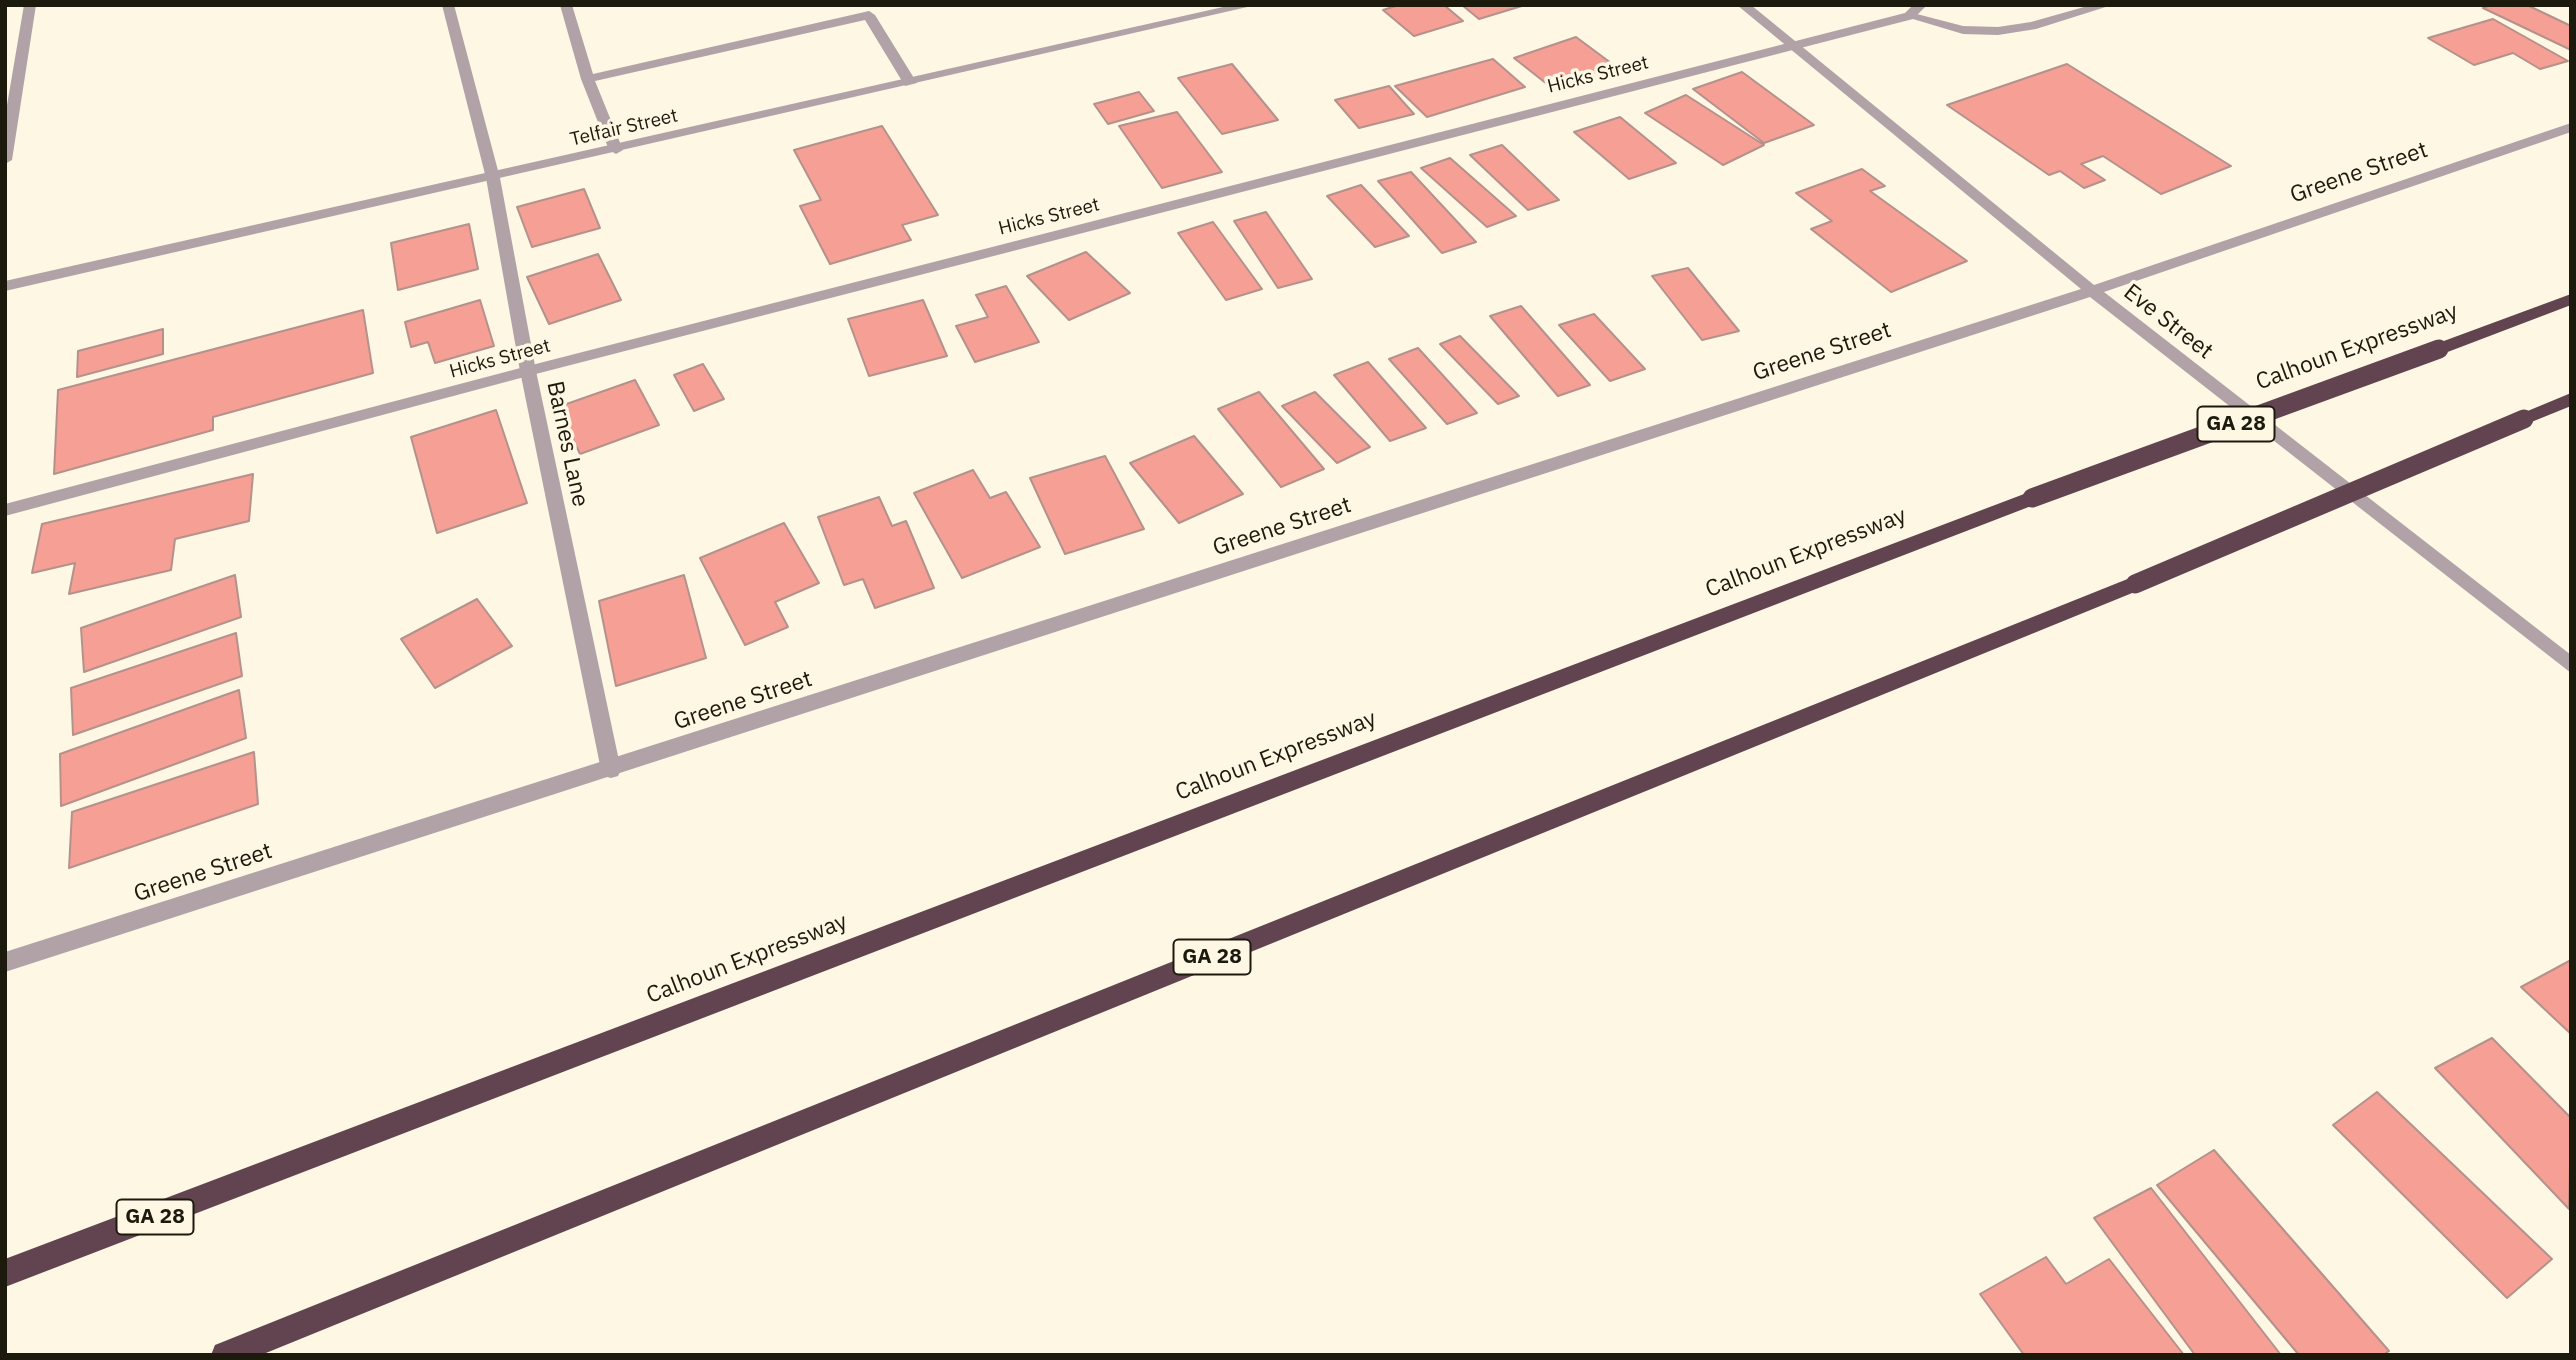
<!DOCTYPE html>
<html>
<head>
<meta charset="utf-8">
<style>
  body { margin:0 }
  #map { position:relative; width:2576px; height:1360px; overflow:hidden; background:#fdf7e4; font-family:"IBM Plex Sans",sans-serif }
  canvas { display:block }
  .frame { position:absolute; inset:0; border:7px solid #1c190d; pointer-events:none }
</style>
</head>
<body>
<div id="map">
<canvas width="2576" height="1360"></canvas>
<div class="frame"></div>
</div>
<script>
const ctx = document.querySelector('canvas').getContext('2d');
ctx.lineJoin = 'round';
function fillPath(path, color) { ctx.fillStyle = color; ctx.fill(path, 'evenodd'); }
const poly = rows => new Path2D(rows.map(r => 'M' + r).join(''));
function strokePath(path, color, width, dash) { ctx.strokeStyle = color; ctx.lineWidth = width; ctx.lineCap = dash ? 'butt' : 'round'; ctx.setLineDash(dash || []); ctx.stroke(path); }
function drawText(font, color, halo, rows, align = 'center') {
  ctx.font = font + ' "IBM Plex Sans",sans-serif'; ctx.lineWidth = 7; ctx.setLineDash([]); ctx.textBaseline = 'middle'; ctx.strokeStyle = halo; ctx.fillStyle = color; for (const [text, x, y, turn = 0] of rows) {
    ctx.save(); ctx.translate(x, y); ctx.rotate((+turn || 0) * Math.PI / 180); ctx.textAlign = isNaN(turn) ? turn : align; if (halo) ctx.strokeText(text, 0, 0); ctx.fillText(text, 0, 0); ctx.restore();
  }
}
const building = poly([
  [1399,5,1444,5,1463,21,1414,36,1383,10,1399,5],
  [1462,5,1525,5,1479,19,1462,5],
  [2490,5,2527,5,2571,26,2571,50,2483,8,2490,5],
  [2493,19,2568,61,2540,69,2513,53,2474,65,2428,38,2493,19],
  [1576,37,1615,66,1552,88,1514,58,1576,37],
  [1493,59,1525,87,1427,117,1395,86,1493,59],
  [1232,64,1278,120,1222,134,1178,78,1232,64],
  [2067,64,2231,166,2161,194,2103,156,2081,164,2105,180,2084,188,2060,171,2049,175,1947,105,2067,64],
  [1742,72,1814,125,1764,143,1693,89,1742,72],
  [1389,86,1414,114,1359,128,1335,100,1389,86],
  [1139,92,1154,111,1108,124,1094,104,1139,92],
  [1686,95,1764,145,1723,165,1645,113,1686,95],
  [1177,112,1222,172,1162,188,1119,126,1177,112],
  [1620,117,1676,163,1629,179,1574,132,1620,117],
  [882,126,938,215,902,225,911,240,830,264,800,206,821,200,794,150,882,126],
  [1502,145,1559,200,1528,210,1470,155,1502,145],
  [1450,158,1516,216,1487,227,1421,168,1450,158],
  [1862,169,1885,186,1870,191,1967,261,1891,292,1811,229,1832,221,1796,193,1862,169],
  [1411,172,1476,242,1442,253,1378,181,1411,172],
  [1361,185,1409,236,1375,247,1327,196,1361,185],
  [584,189,600,228,532,247,517,207,584,189],
  [1266,212,1312,279,1278,288,1234,221,1266,212],
  [1213,222,1262,289,1226,300,1178,233,1213,222],
  [469,224,478,269,398,290,391,243,469,224],
  [1086,252,1130,293,1069,320,1027,276,1086,252],
  [598,254,621,300,549,324,527,277,598,254],
  [1688,268,1739,331,1702,340,1652,276,1688,268],
  [1006,286,1039,342,975,362,956,326,988,317,976,295,1006,286],
  [480,300,494,346,435,363,428,342,411,347,405,322,480,300],
  [923,300,947,356,869,376,848,319,923,300],
  [1521,306,1590,385,1558,396,1490,316,1521,306],
  [363,310,373,373,213,417,213,430,54,474,58,390,363,310],
  [1594,314,1645,369,1610,381,1559,325,1594,314],
  [163,329,163,354,77,377,78,351,163,329],
  [1460,336,1519,396,1498,404,1440,344,1460,336],
  [1418,348,1477,413,1447,424,1389,359,1418,348],
  [1368,362,1426,428,1390,441,1334,375,1368,362],
  [703,364,724,399,694,411,674,375,703,364],
  [635,380,659,425,580,454,558,407,635,380],
  [1259,392,1324,469,1281,487,1218,409,1259,392],
  [1315,392,1370,447,1337,463,1282,406,1315,392],
  [496,410,527,503,437,533,411,437,496,410],
  [1194,436,1243,494,1179,523,1130,463,1194,436],
  [1105,456,1144,529,1065,554,1030,478,1105,456],
  [973,470,990,498,1006,492,1040,547,962,578,914,493,973,470],
  [253,474,249,521,175,539,171,570,69,594,75,563,32,573,42,524,253,474],
  [879,497,892,526,906,521,934,588,875,608,863,579,844,585,818,517,879,497],
  [784,523,819,583,775,602,788,627,745,645,700,558,784,523],
  [235,575,241,617,84,672,81,628,235,575],
  [684,575,706,658,616,686,599,601,684,575],
  [477,599,512,646,435,688,401,639,477,599],
  [236,633,242,676,73,735,71,688,236,633],
  [239,690,246,738,61,806,60,754,239,690],
  [254,752,258,804,69,868,72,812,254,752],
  [2571,960,2571,1034,2521,987,2571,960],
  [2492,1038,2571,1118,2569,1209,2435,1068,2492,1038],
  [2377,1092,2552,1259,2507,1298,2333,1125,2377,1092],
  [2214,1150,2389,1351,2383,1355,2299,1355,2157,1185,2214,1150],
  [2151,1188,2281,1355,2195,1355,2094,1218,2151,1188],
  [2046,1257,2066,1284,2109,1259,2184,1355,2024,1355,1980,1294,2046,1257]
]);
fillPath(building, '#f6a095');
strokePath(building, '#b5918c', 2);
fillPath(poly([
  [442,5,454,5,500,178,536,371,621,770,618,776,611,778,604,776,601,770,520,371,486,178,442,5],
  [560,5,572,5,593,74,869,11,875,15,917,83,905,86,865,20,595,81,623,150,616,154,609,150,581,79,560,5],
  [2091,5,2112,5,2036,29,1998,35,1963,34,1903,16,1909,12,1963,26,1998,27,2031,22,2091,5]
]), '#b1a2a8');
fillPath(poly([
  [1232,5,1256,5,5,291,5,281,1232,5],
  [1913,5,1927,5,1913,19,528,376,5,516,5,504,528,366,1905,13,1913,5]
]), '#b1a2a8');
fillPath(poly([
  [24,5,36,5,12,160,5,164,5,117,24,5],
  [1737,5,1751,5,2094,285,2571,123,2571,132,2104,292,2571,655,2571,673,2090,297,5,972,5,952,2081,289,1737,5]
]), '#b1a2a8');
fillPath(poly([
  [2571,294,2571,305,2445,353,2433,353,2430,349,2433,345,2571,294],
  [2571,393,2571,406,2524,425,2515,419,2518,415,2571,393],
  [2032,491,2039,493,2041,498,2039,503,5,1287,5,1259,2032,491],
  [2135,576,2142,579,2145,584,2142,589,261,1355,211,1355,215,1345,225,1341,2135,576]
]), '#614450');
strokePath(poly([
  [2032,498,2439,349],
  [2135,584,2524,419]
]), '#614450', 19);
drawText('19px', '#1c190d', '#fdf7e4', [
  ["Hicks Street",1598,75,-14],
  ["Telfair Street",624,128,-13],
  ["Hicks Street",1049,217,-14],
  ["Hicks Street",500,359,-15]
]);
for (const [x, y, w] of [
  [2236,424,77],
  [1212,957,77],
  [155,1217,77]
]) { const box = new Path2D(); box.roundRect(x - w / 2, y - 17.5, w, 35, 5); ctx.fillStyle = '#fdf7e4'; ctx.fill(box); strokePath(box, '#1c190d', 2); }
drawText('bold 21px', '#1c190d', null, [
  ["GA 28",2236,424],
  ["GA 28",1212,957],
  ["GA 28",155,1217]
]);
drawText('23px', '#1c190d', '#fdf7e4', [
  ["Greene Street",2359,173,-19],
  ["Eve Street",2168,322,38],
  ["Calhoun Expressway",2357,347,-20],
  ["Greene Street",1822,352,-18],
  ["Barnes Lane",567,444,78],
  ["Greene Street",1282,527,-18],
  ["Calhoun Expressway",1806,553,-21],
  ["Greene Street",743,701,-18],
  ["Calhoun Expressway",1276,756,-21],
  ["Greene Street",203,873,-18],
  ["Calhoun Expressway",747,959,-21]
]);
</script>
</body>
</html>
